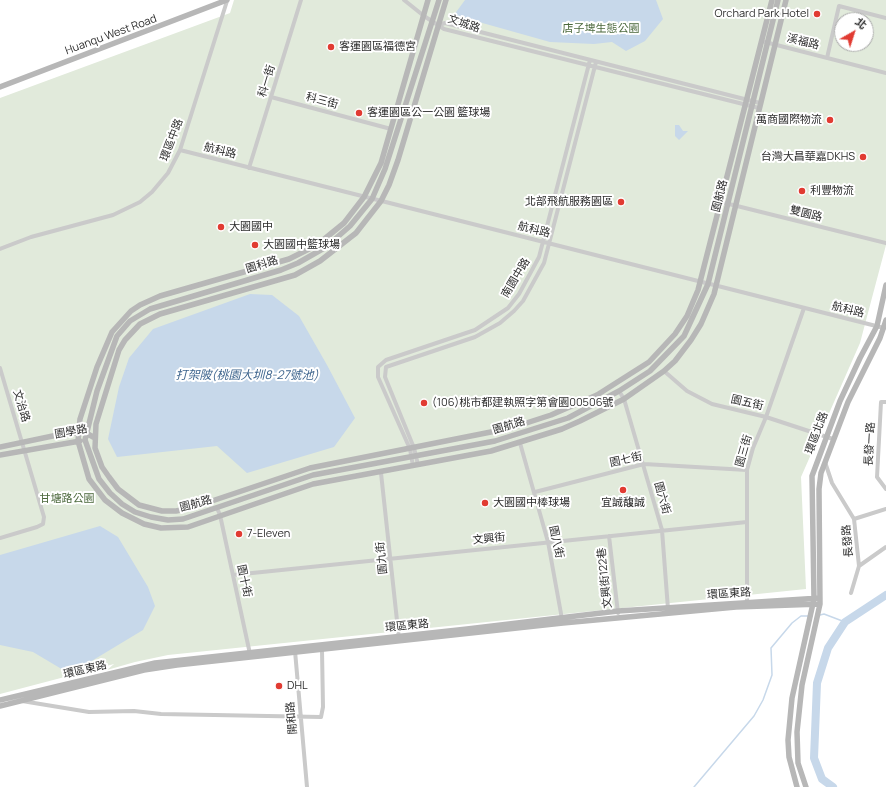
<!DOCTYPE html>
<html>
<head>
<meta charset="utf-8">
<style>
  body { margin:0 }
  #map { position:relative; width:886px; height:787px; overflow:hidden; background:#fff; font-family:Manrope,"Noto Sans TC",sans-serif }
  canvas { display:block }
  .north { position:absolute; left:834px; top:12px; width:40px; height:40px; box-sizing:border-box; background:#fff; border:1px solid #ababab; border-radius:50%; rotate:39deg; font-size:11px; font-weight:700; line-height:16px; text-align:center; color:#2d2d2d }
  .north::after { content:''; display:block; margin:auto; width:14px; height:18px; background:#e13b32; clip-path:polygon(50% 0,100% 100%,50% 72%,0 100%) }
</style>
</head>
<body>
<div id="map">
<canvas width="886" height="787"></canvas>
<div class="north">北</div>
</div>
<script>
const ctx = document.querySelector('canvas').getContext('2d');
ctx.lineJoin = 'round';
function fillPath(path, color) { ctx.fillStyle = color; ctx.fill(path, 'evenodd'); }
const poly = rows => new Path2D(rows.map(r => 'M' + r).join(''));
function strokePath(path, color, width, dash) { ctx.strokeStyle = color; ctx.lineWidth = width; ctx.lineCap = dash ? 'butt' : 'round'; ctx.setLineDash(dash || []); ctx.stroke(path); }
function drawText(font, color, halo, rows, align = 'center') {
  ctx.font = font + ' Manrope,"Noto Sans TC",sans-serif'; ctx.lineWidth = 4; ctx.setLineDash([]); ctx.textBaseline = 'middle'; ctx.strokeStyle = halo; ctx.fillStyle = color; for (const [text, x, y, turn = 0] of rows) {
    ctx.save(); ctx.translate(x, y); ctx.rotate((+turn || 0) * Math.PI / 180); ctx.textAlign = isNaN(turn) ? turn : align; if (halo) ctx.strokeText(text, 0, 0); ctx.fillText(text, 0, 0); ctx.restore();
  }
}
fillPath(poly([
  [234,0,886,0,886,245,860,343,801,477,806,589,168,655,135,662,107,670,114,664,0,694,0,98,230,13],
  [842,20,866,20,866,44,842,44]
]), '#e1eadb');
fillPath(poly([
  [465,0,656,0,663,19,645,41,626,51,612,42,594,44,550,42,454,15],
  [675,125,679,125,683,131,688,131,679,140,675,136],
  [250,294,272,295,299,316,327,365,355,418,334,447,247,473,217,446,117,457,108,439,119,387,129,358,153,329],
  [100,526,118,537,148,587,155,606,143,630,70,674,33,652,0,645,0,555]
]), '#c7d8ea');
strokePath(poly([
  [820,615,824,614,845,622],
  [694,787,754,716,763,700,772,675,771,648,792,623,801,616,809,616]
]), '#c7d8ea', 1.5);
strokePath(poly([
  [833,787,822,779,814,758,817,683,828,648,845,622,886,595]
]), '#c7d8ea', 8);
strokePath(poly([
  [404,0,424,16,444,29,759,108],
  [439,25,445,23,760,103],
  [765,42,886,73],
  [827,58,839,6,886,18],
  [271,97,391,129],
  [180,150,884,328],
  [249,168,301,0],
  [721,202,886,243],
  [0,249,31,237,113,215,140,202,152,192,168,173,180,150,227,1],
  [0,368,44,517,43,524,37,527,0,538],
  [664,371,687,391,712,404,766,417,833,439],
  [619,391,624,399,662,530,668,609],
  [886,402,881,402,877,477,886,489],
  [520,443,548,542,562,619],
  [825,462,832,483,854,519,859,566,851,593],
  [418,465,414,448,385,377,386,367,475,337,500,323,514,311,523,301,544,263,596,62],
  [413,466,410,449,378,377,378,367,386,360,475,330,508,308,519,294,539,257,590,60],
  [381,473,399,639],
  [535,492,644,464,747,470],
  [217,508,220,515,250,654],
  [854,519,886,509],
  [609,536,618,613],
  [859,566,886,547],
  [233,575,747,522],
  [747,604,747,470,753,448,766,417,804,308],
  [295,651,307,787],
  [22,701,89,712,134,711,161,714,321,717,323,707,322,650]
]), '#cacaca', 4);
strokePath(poly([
  [428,0,381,163,364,197,344,223,317,245,289,259,160,296,140,305,131,311,112,332,97,367,80,419,78,441,89,479,105,500,122,513,144,524,161,528,188,527,313,484,491,451,562,429,580,421,624,399,664,371,675,361,691,340,701,324,714,294,786,0],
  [439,0,385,169,372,199,350,226,326,247,298,263,281,270,150,309,130,321,117,336,97,391,85,440,99,479,110,493,122,504,135,512,151,517,168,520,183,519,313,475,495,441,568,418,619,391,650,371,684,336,708,284,778,0],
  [446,0,398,160,389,185,381,201,356,233,320,261,295,275,160,314,140,324,125,340,119,350,96,424,95,448,102,467,109,477,118,489,139,505,162,511,176,511,191,508,310,468,511,428,551,415,597,395,649,362,675,334,687,316,698,290,772,0],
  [0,87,227,0],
  [0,447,67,433,86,433,95,438],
  [0,455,80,441],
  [0,700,155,663,467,629,618,611,820,598],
  [0,706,144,670,177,665,563,623,736,607,820,604],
  [797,787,789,757,788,740,792,698,814,599,812,476,840,401,860,358,877,326,886,285],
  [806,787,798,763,797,732,802,685,820,604,819,489,821,473,848,402,880,338,886,320]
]), '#b7b7b7', 5.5);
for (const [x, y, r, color] of [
  [817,14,4,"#e13b32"],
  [331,47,4,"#e13b32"],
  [359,113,4,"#e13b32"],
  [830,120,4,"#e13b32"],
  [863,157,4,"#e13b32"],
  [802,191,4,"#e13b32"],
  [621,202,4,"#e13b32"],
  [221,227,4,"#e13b32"],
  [255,245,4,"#e13b32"],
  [424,403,4,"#e13b32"],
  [623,490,4,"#e13b32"],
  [485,503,4,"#e13b32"],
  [239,534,4,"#e13b32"],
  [279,686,4,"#e13b32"]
]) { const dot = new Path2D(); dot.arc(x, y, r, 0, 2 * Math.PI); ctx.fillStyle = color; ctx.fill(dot); strokePath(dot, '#fff', 1.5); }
drawText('11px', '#2d2d2d', '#fff', [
  ["Orchard Park Hotel",809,14,"right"],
  ["客運園區福德宮",339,47],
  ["客運園區公一公園 籃球場",367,113],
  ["萬商國際物流",822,120,"right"],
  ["台灣大昌華嘉DKHS",855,157,"right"],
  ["利豐物流",810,191],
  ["北部飛航服務園區",613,202,"right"],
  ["大園國中",229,227],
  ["大園國中籃球場",263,245],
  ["(106)桃市都建執照字第會園00506號",432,403],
  ["大園國中棒球場",493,503],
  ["宜誠馥誠",623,503,"center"],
  ["7-Eleven",247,534],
  ["DHL",287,686]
], 'left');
drawText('11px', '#2d2d2d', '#fff', [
  ["文城路",464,24,18],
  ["Huanqu West Road",111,35,-20],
  ["溪福路",803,42,14],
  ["科一街",267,81,-73],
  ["科三街",322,101,15],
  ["環區中路",172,140,-69],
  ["航科路",220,151,14],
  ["園航路",720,196,-76],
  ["雙園路",806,214,14],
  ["航科路",534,230,14],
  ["園科路",262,265,-17],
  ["南園中路",516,278,-59],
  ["航科路",848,310,14],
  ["園五街",747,403,13],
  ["文治路",21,406,73],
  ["園航路",509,426,-17],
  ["園學路",71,432,-10],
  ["環區北路",817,433,-69],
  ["長發一路",870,444,-87],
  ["園三街",744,451,-74],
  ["園七街",626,460,-12],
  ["園六街",662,498,74],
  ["園航路",196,504,-15],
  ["文興街",489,539,-6],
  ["長發路",848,541,-95],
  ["園八街",556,542,78],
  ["園九街",382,558,-96],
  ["文興街122巷",605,578,-96],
  ["園十街",244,581,78],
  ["環區東路",729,594,-4],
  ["環區東路",407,626,-6],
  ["環區東路",85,670,-13],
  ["開和路",292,718,-95]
]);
drawText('11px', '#4b683c', '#fff', [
  ["店子埤生態公園",601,29],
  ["甘塘路公園",67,499]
]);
drawText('italic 12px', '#3d648d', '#fff', [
  ["打架陂(桃園大圳8-27號池)",247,376]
]);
</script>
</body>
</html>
